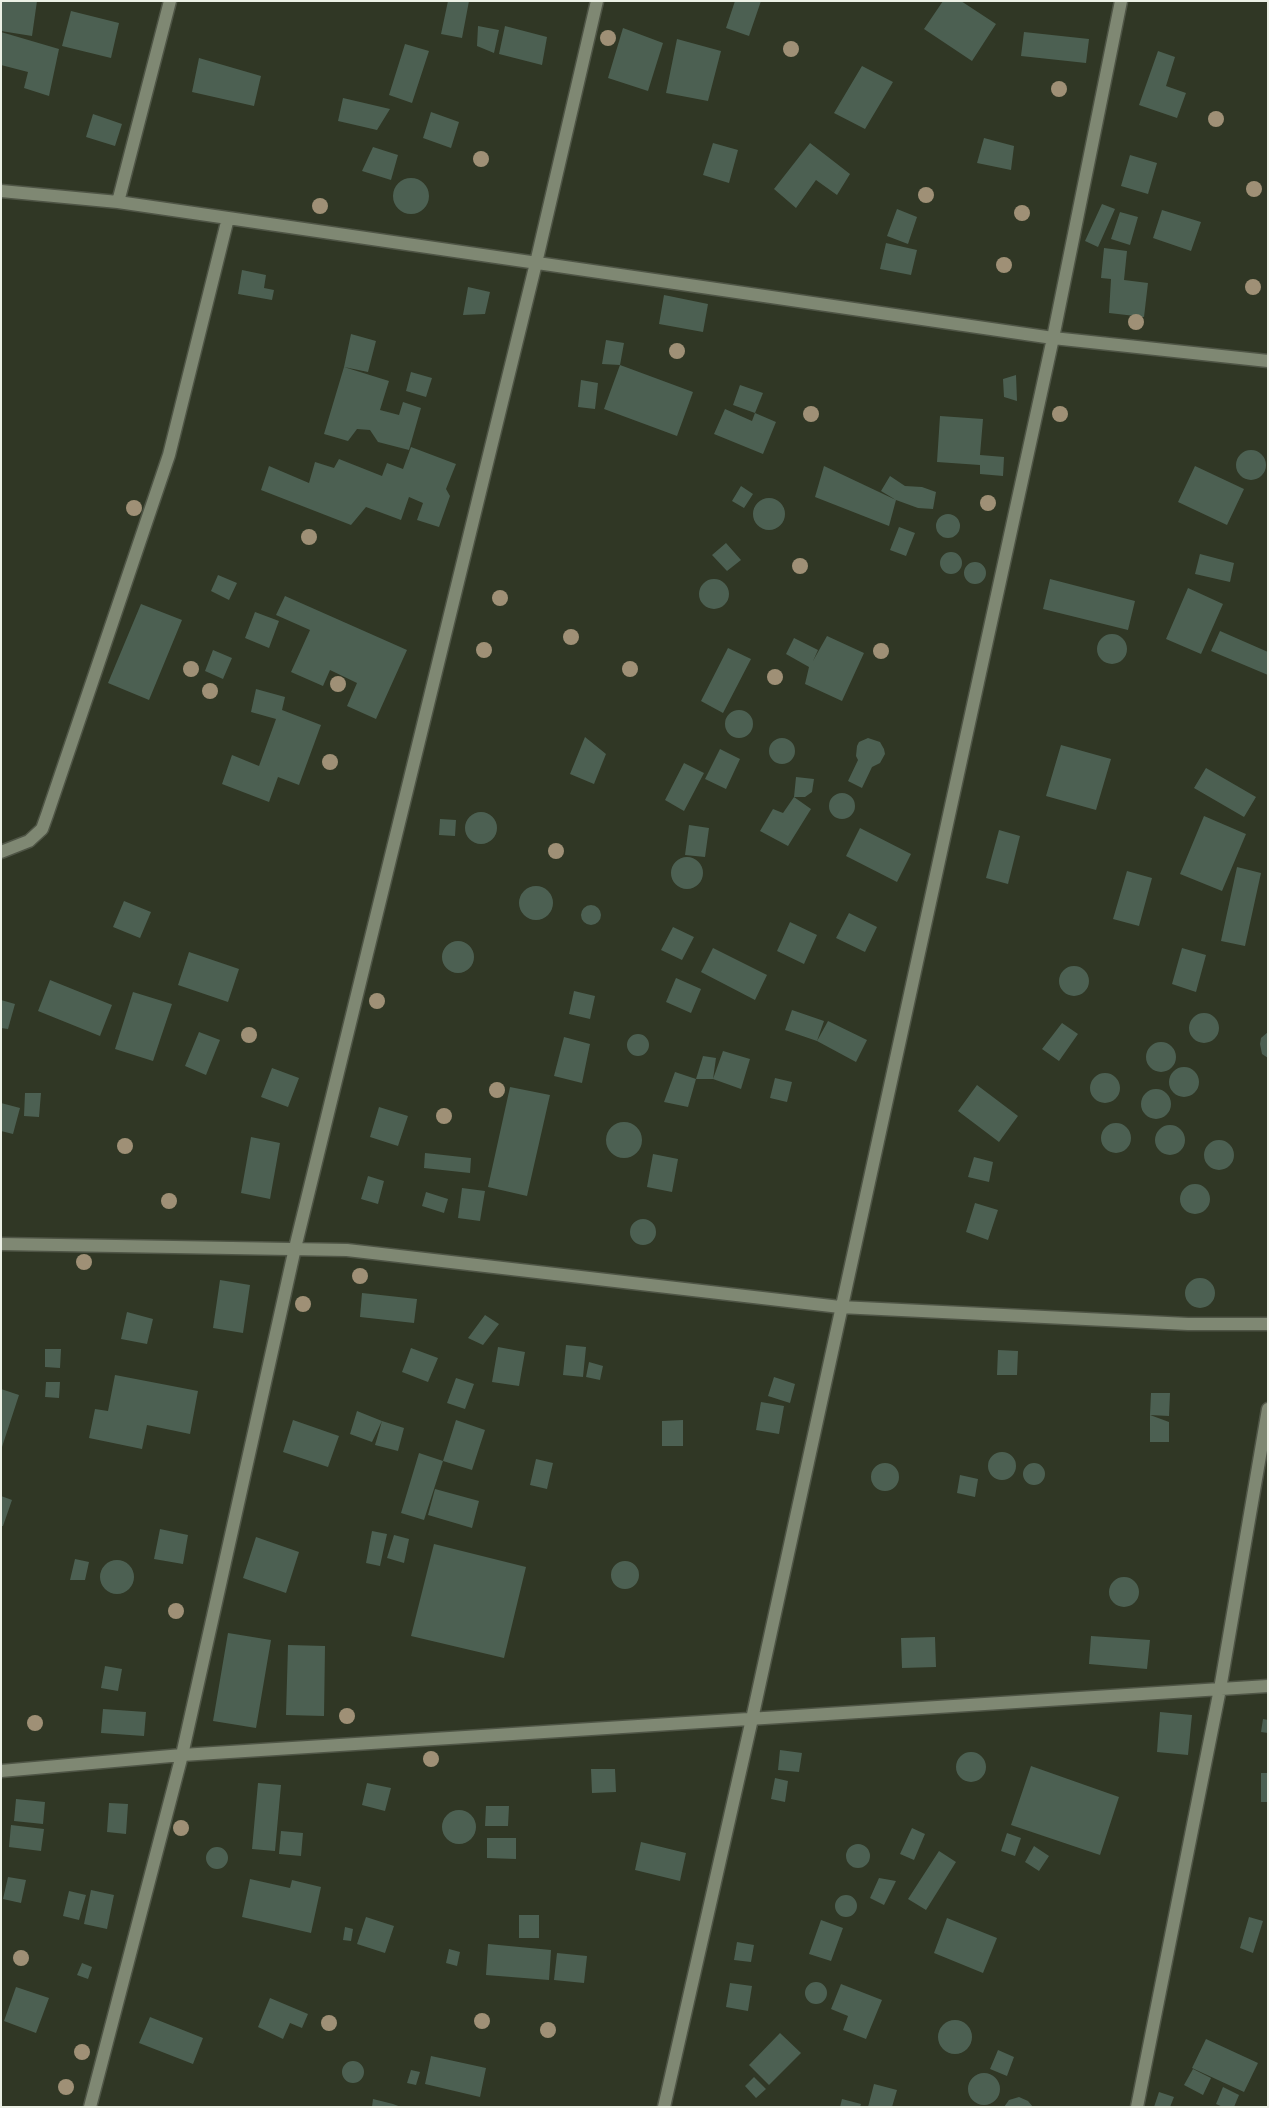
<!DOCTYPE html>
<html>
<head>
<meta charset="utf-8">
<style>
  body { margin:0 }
  #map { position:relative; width:1269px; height:2108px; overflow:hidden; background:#303725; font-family:Figtree,sans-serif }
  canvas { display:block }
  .frame { position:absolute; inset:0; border:2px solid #ebf0e5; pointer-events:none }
</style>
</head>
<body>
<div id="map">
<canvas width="1269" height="2108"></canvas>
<div class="frame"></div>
</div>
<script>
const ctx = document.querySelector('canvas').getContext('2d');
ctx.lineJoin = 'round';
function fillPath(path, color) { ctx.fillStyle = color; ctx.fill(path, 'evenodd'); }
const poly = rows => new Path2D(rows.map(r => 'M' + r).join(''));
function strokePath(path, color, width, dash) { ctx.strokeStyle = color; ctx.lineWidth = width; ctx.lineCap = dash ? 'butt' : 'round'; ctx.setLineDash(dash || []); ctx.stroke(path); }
fillPath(poly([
  [1,1,37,1,32,36,1,31],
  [448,1,469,1,462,38,441,34],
  [735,1,761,1,749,36,726,28],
  [943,1,961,1,996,24,972,61,924,29],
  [71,11,119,23,111,58,62,46],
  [478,26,499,30,494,53,477,46],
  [505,26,547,37,542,65,499,54],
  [623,28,663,43,648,91,608,78],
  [1,32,59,49,49,96,24,88,28,72,1,65],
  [1024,32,1089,39,1086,63,1021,56],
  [677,39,721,51,708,101,666,93],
  [405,44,429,51,412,103,389,95],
  [1158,51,1175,57,1166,86,1186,93,1177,118,1139,105],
  [199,58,261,76,254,106,192,92],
  [862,66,893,82,865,129,834,113],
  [343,98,390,109,377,130,338,121],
  [431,112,459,122,451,148,423,138],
  [93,114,122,124,115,146,86,137],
  [984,138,1014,146,1011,170,977,163],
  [713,143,738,150,729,183,703,175],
  [810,143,850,174,837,195,816,180,796,208,774,189],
  [373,147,398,155,391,180,362,171],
  [1130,155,1157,163,1148,194,1121,186],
  '393 196a18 18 0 1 1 36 0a18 18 0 1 1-36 0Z',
  [1102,204,1115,209,1098,247,1085,241],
  [897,209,917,217,908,244,887,236],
  [1162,210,1201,222,1191,251,1153,238],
  [1120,212,1138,217,1130,245,1111,239],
  [886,243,917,250,911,275,880,269],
  [1104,248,1127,251,1124,280,1148,283,1144,317,1109,313,1111,279,1101,278],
  [242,270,266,275,264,288,274,290,272,300,238,294],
  [468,287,490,292,485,314,463,315],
  [664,295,708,304,703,332,659,324],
  [351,334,376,341,368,372,344,367],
  [606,340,624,343,620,365,602,364],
  [620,365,693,392,677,436,604,409],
  [344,367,389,381,380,410,399,415,403,402,421,408,409,450,378,442,370,430,357,429,348,441,324,434],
  [411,372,432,378,426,397,406,391],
  [1016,375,1017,401,1004,397,1003,379],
  [581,380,598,383,595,409,578,407],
  [740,385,763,393,755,413,776,422,763,454,714,434,725,409,752,421,755,413,733,405],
  [940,416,983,419,980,455,1004,457,1003,476,980,474,980,465,937,462],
  [411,447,456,464,446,489,450,496,439,527,417,520,423,503,409,497,401,520,366,507,351,525,261,490,269,466,309,483,315,462,334,468,339,459,382,476,387,463,403,469],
  '1236 465a15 15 0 1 1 30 0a15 15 0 1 1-30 0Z',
  [824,466,896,500,889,526,815,497],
  [1195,466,1244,489,1227,525,1178,502],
  [890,476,905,486,922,487,936,492,933,509,918,508,896,500,881,491],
  [741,486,753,494,744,508,732,501],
  '753 514a16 16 0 1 1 32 0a16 16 0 1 1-32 0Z',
  '936 526a12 12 0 1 1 24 0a12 12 0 1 1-24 0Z',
  [899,527,915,533,906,556,890,550],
  [726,543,741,560,727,571,712,555],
  '940 563a11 11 0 1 1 22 0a11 11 0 1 1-22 0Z',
  [1200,554,1234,563,1230,582,1195,574],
  '964 573a11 11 0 1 1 22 0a11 11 0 1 1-22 0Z',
  [218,575,237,583,229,600,211,591],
  '699 594a15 15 0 1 1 30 0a15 15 0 1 1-30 0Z',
  [1050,579,1135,601,1128,630,1043,609],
  [1188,588,1223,604,1201,654,1166,639],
  [285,596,407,650,376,719,347,706,357,683,330,670,323,686,291,672,310,630,276,615],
  [141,604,182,620,149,700,108,683],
  [255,612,279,621,269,648,245,638],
  [1220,631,1268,652,1268,675,1211,651],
  '1097 649a15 15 0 1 1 30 0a15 15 0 1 1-30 0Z',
  [827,636,864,653,842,701,805,684,809,667,786,654,794,638,818,650,813,661],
  [728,648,751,659,723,713,701,701],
  [213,650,232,658,223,679,205,671],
  [256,689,285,697,282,710,321,725,299,785,278,777,269,802,222,784,232,755,259,766,276,719,251,712],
  '725 724a14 14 0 1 1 28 0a14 14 0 1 1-28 0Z',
  [585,737,606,754,594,784,570,774],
  [868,738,880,742,884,749,885,754,880,763,872,767,862,788,848,781,858,760,856,756,857,746,859,742],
  '769 751a13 13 0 1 1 26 0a13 13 0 1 1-26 0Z',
  [1061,745,1111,759,1096,810,1046,796],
  [720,749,740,759,726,789,705,779],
  [684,763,704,773,684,811,665,800],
  [1206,768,1256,797,1244,817,1194,788],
  [796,777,814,779,812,792,805,797,794,797,811,809,788,846,760,831,773,809,783,813,794,797],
  '829 806a13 13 0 1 1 26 0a13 13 0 1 1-26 0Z',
  '465 828a16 16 0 1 1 32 0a16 16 0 1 1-32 0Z',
  [1204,816,1246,834,1222,891,1180,874],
  [440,819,456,820,455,836,439,835],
  [689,825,709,828,705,857,685,855],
  [860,828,911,854,897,882,846,856],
  [999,830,1020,836,1008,884,986,878],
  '671 873a16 16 0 1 1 32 0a16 16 0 1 1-32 0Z',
  [1237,867,1261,873,1245,946,1221,941],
  [1127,871,1152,878,1139,926,1113,919],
  '519 903a17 17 0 1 1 34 0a17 17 0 1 1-34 0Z',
  [124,901,151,912,140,938,113,927],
  '581 915a10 10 0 1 1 20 0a10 10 0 1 1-20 0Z',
  [849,913,877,927,865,952,836,938],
  [790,922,817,935,804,964,777,951],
  [673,927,694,937,682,960,661,950],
  '442 957a16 16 0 1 1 32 0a16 16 0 1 1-32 0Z',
  [713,948,767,975,755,1000,701,972],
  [1182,948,1206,955,1196,992,1172,984],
  [189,952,239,969,228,1002,178,985],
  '1059 981a15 15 0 1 1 30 0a15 15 0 1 1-30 0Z',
  [676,978,701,989,691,1013,666,1002],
  [50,980,112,1005,100,1036,38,1011],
  [574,991,595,996,590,1019,569,1014],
  [133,992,172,1004,153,1061,115,1049],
  [1,1000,15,1004,8,1029,1,1028],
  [792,1010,824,1021,817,1041,785,1030],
  '1189 1028a15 15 0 1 1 30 0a15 15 0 1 1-30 0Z',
  [828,1021,867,1040,856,1062,817,1041],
  [1062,1023,1078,1034,1059,1061,1042,1049],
  [199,1032,220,1040,206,1075,185,1066],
  [1268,1032,1268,1058,1262,1054,1260,1044,1261,1038],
  '627 1045a11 11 0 1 1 22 0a11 11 0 1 1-22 0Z',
  [564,1037,590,1044,582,1083,554,1076],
  '1146 1057a15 15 0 1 1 30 0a15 15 0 1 1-30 0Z',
  [723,1051,750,1059,741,1089,713,1079],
  [703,1056,716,1058,713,1079,696,1079],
  '1169 1082a15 15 0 1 1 30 0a15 15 0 1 1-30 0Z',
  [272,1068,299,1078,288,1107,261,1097],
  [675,1072,696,1079,688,1107,664,1102],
  '1090 1088a15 15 0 1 1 30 0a15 15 0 1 1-30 0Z',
  [775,1078,792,1082,787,1102,770,1098],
  [977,1085,1018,1116,999,1142,958,1111],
  [510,1087,550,1095,527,1196,488,1187],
  '1141 1104a15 15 0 1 1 30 0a15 15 0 1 1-30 0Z',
  [25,1093,41,1093,39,1117,24,1116],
  [1,1103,20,1108,13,1134,1,1131],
  [379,1107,408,1116,398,1146,370,1137],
  '606 1140a18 18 0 1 1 36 0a18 18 0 1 1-36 0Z',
  '1101 1138a15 15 0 1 1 30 0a15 15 0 1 1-30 0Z',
  '1155 1140a15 15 0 1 1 30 0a15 15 0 1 1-30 0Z',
  [251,1137,280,1143,270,1199,241,1193],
  '1204 1155a15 15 0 1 1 30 0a15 15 0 1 1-30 0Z',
  [425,1153,471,1158,470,1173,424,1168],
  [653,1154,678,1159,672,1192,647,1187],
  [974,1157,993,1162,989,1182,968,1177],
  [368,1176,384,1181,378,1204,361,1199],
  '1180 1199a15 15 0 1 1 30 0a15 15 0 1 1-30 0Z',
  [462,1188,485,1191,480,1221,458,1218],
  [426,1192,448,1199,444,1213,422,1206],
  [975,1203,998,1210,988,1240,966,1232],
  '630 1232a13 13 0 1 1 26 0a13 13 0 1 1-26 0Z',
  '1185 1293a15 15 0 1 1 30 0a15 15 0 1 1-30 0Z',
  [220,1280,250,1285,243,1333,213,1328],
  [362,1293,417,1299,414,1323,360,1317],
  [127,1312,153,1319,147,1344,121,1339],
  [485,1315,499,1324,483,1345,468,1338],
  [566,1345,586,1347,583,1377,563,1375],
  [498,1347,525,1352,519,1386,492,1382],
  [411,1348,438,1358,428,1382,402,1372],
  [45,1349,61,1349,60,1368,45,1367],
  [998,1350,1018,1351,1017,1375,997,1375],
  [589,1362,603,1366,600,1380,586,1377],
  [115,1375,198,1391,190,1434,147,1425,142,1449,89,1438,95,1409,108,1411],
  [774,1377,795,1384,790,1403,768,1396],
  [456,1378,474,1384,465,1409,447,1403],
  [46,1382,60,1382,59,1398,45,1397],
  [1,1389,19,1395,2,1447,1,1447],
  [1151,1393,1170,1393,1169,1416,1150,1415],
  [761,1402,784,1406,779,1434,756,1430],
  [357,1411,382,1421,372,1442,350,1434],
  [1150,1415,1169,1422,1169,1442,1150,1442],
  [293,1420,339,1436,328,1467,283,1452],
  [456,1420,485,1430,472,1470,443,1461],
  [683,1420,683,1446,662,1446,662,1421],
  [382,1421,404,1428,398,1451,375,1445],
  '988 1466a14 14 0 1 1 28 0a14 14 0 1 1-28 0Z',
  [419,1453,443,1461,424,1520,401,1513],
  [536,1459,553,1463,547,1489,530,1485],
  '871 1477a14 14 0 1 1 28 0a14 14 0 1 1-28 0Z',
  '1023 1474a11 11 0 1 1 22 0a11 11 0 1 1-22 0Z',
  [960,1475,978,1479,975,1497,957,1493],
  [435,1489,479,1501,472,1528,428,1515],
  [1,1496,12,1500,3,1526,1,1526],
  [160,1529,188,1535,183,1564,154,1559],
  [372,1531,387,1534,380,1566,366,1563],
  [394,1535,409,1539,404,1563,387,1558],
  [256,1537,299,1552,286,1593,243,1578],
  [434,1544,526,1567,504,1658,411,1636],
  [75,1559,89,1562,85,1580,70,1580],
  '100 1577a17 17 0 1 1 34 0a17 17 0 1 1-34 0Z',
  '611 1575a14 14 0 1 1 28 0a14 14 0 1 1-28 0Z',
  '1109 1592a15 15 0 1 1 30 0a15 15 0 1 1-30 0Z',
  [228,1633,271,1640,256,1728,213,1721],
  [1091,1636,1150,1640,1147,1669,1089,1664],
  [935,1637,936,1667,902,1668,901,1638],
  [288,1645,325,1646,324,1716,286,1715],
  [105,1666,122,1669,118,1691,101,1688],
  [103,1709,146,1712,144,1736,101,1733],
  [1160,1712,1192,1715,1188,1755,1157,1752],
  [1263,1719,1268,1720,1268,1733,1261,1732],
  [780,1750,802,1753,799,1772,778,1770],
  '956 1767a15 15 0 1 1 30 0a15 15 0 1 1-30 0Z',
  [1031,1766,1119,1797,1100,1855,1011,1825],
  [591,1769,615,1769,616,1792,592,1793],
  [1261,1773,1268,1773,1268,1802,1261,1802],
  [775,1778,788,1781,785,1802,771,1799],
  [258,1783,281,1785,275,1851,252,1849],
  [367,1783,391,1788,385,1811,362,1805],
  [16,1799,45,1802,43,1824,14,1821],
  [109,1803,128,1804,126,1834,107,1832],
  [486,1806,509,1806,508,1826,485,1826],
  '442 1827a17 17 0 1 1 34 0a17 17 0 1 1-34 0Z',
  [11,1825,44,1829,41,1851,9,1847],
  [912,1828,925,1834,914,1860,900,1854],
  [281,1831,303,1833,301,1856,279,1854],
  [1007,1833,1021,1838,1015,1856,1001,1851],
  [487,1838,516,1838,516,1859,487,1858],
  [641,1842,686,1853,680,1881,635,1870],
  '846 1856a12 12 0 1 1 24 0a12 12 0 1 1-24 0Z',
  [1034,1846,1049,1856,1039,1871,1025,1862],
  '206 1858a11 11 0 1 1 22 0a11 11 0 1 1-22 0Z',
  [939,1851,956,1862,926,1910,908,1899],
  [8,1877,26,1880,21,1903,3,1899],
  [879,1878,896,1881,884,1905,870,1898],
  [250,1879,290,1888,292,1880,321,1887,311,1933,242,1917],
  [91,1890,114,1895,107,1929,84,1924],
  [69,1891,86,1895,79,1920,63,1916],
  '835 1906a11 11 0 1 1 22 0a11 11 0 1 1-22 0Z',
  [519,1915,539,1915,539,1938,519,1938],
  [366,1917,394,1926,385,1953,357,1944],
  [1249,1917,1263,1921,1253,1953,1240,1948],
  [947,1918,997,1938,983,1973,934,1953],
  [821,1920,843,1928,831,1961,809,1954],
  [345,1927,353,1929,351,1941,343,1940],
  [737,1942,754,1945,751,1962,734,1960],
  [488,1944,551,1950,549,1980,486,1975],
  [449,1949,460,1952,457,1966,446,1963],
  [557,1953,587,1956,584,1983,554,1980],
  [82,1963,92,1967,88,1979,77,1975],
  '805 1993a11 11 0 1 1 22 0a11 11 0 1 1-22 0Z',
  [730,1983,752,1986,748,2011,726,2007],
  [841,1984,882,2000,866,2039,843,2030,848,2016,831,2009],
  [16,1987,49,1998,36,2033,4,2021],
  [270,1998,308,2014,302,2028,290,2023,283,2039,258,2027],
  [150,2017,203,2038,193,2064,139,2043],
  '938 2037a17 17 0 1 1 34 0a17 17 0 1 1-34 0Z',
  [780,2033,801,2053,769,2085,749,2065],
  [1206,2039,1258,2063,1244,2092,1192,2068],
  [998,2050,1014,2057,1007,2076,990,2069],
  [431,2056,486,2068,480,2097,425,2084],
  '342 2072a11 11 0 1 1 22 0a11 11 0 1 1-22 0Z',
  [1193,2069,1211,2078,1203,2095,1184,2085],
  [411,2070,420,2072,416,2085,407,2083],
  '968 2089a16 16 0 1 1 32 0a16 16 0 1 1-32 0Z',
  [754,2077,766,2089,756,2098,745,2086],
  [874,2084,897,2090,892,2107,868,2107],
  [1223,2087,1239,2095,1234,2107,1223,2107,1216,2104],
  [1159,2092,1174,2097,1170,2107,1154,2107],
  [1019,2097,1028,2101,1033,2107,1004,2107,1009,2100],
  [373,2099,393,2104,401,2107,372,2107],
  [842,2099,861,2104,860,2107,840,2107]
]), '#4c6052');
const minor = poly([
  [1,191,118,202,1053,338,1268,361],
  [118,202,170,1],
  [1,852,29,841,42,829,47,815,169,455,228,218],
  [1,1244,347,1250,840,1307,1188,1324,1268,1324],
  [1,1771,182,1755,1268,1686],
  [90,2107,182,1755,295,1248,536,263,597,1],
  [664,2107,752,1719,1053,338,1121,1],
  [1137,2107,1220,1689,1268,1409]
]);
strokePath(minor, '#4f5546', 15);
strokePath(minor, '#7f8873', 12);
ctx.fillStyle = '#9f9076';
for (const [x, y] of [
  [608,38],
  [791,49],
  [1059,89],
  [1216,119],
  [481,159],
  [1254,189],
  [926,195],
  [320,206],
  [1022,213],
  [1004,265],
  [1253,287],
  [1136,322],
  [677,351],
  [811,414],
  [1060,414],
  [988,503],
  [134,508],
  [309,537],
  [800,566],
  [500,598],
  [571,637],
  [484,650],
  [881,651],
  [191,669],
  [630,669],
  [775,677],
  [338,684],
  [210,691],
  [330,762],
  [556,851],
  [377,1001],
  [249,1035],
  [497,1090],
  [444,1116],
  [125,1146],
  [169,1201],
  [84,1262],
  [360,1276],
  [303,1304],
  [176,1611],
  [347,1716],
  [35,1723],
  [431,1759],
  [181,1828],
  [21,1958],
  [482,2021],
  [329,2023],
  [548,2030],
  [82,2052],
  [66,2087]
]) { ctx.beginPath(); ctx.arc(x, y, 8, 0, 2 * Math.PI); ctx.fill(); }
</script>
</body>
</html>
